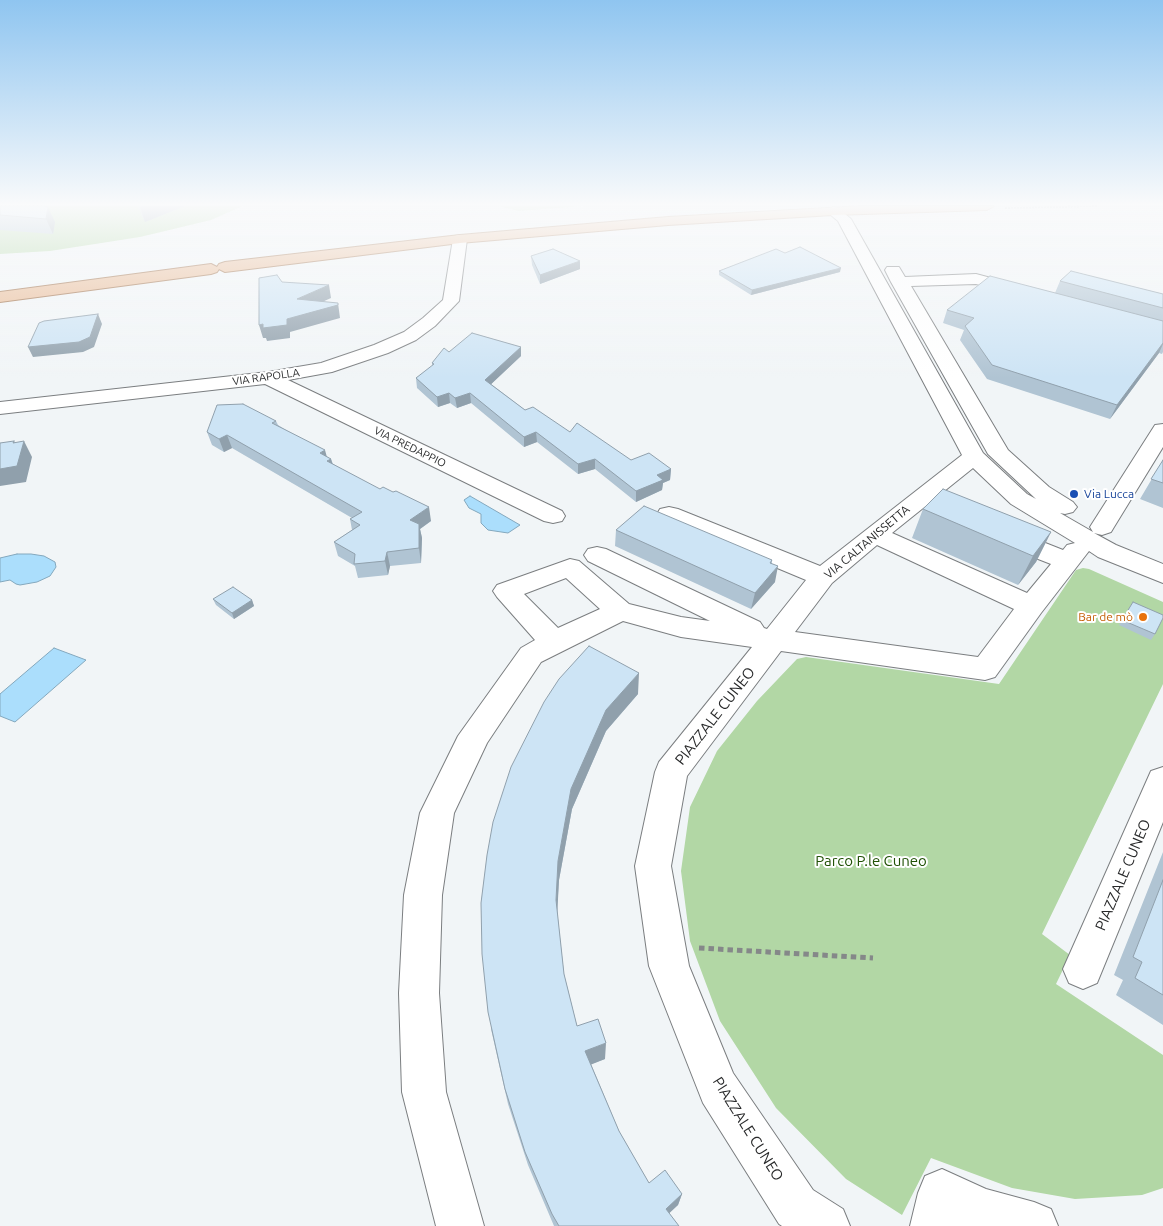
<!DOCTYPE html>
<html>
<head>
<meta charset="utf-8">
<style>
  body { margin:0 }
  canvas { display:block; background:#f1f5f7 }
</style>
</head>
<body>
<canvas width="1163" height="1226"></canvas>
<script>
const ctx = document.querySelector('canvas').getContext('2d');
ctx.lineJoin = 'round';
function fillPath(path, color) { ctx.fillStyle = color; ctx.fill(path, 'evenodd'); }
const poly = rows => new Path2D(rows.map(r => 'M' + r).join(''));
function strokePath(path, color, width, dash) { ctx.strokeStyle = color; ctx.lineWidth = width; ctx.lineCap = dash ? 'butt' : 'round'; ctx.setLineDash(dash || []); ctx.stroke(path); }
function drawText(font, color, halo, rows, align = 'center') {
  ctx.font = font + ' Ubuntu,sans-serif'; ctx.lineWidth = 4; ctx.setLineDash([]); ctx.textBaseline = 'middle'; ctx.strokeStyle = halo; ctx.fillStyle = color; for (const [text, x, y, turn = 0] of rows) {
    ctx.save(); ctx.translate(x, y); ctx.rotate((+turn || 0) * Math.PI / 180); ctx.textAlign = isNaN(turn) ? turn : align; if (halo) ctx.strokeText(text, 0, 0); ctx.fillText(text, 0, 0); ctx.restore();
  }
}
fillPath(poly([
  [0,206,243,206,211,220,140,237,50,251,0,254],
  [497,206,585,206,519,211],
  [1083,568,1089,569,1163,602,1163,684,1042,934,1070,955,1056,984,1163,1055,1163,1188,1142,1195,1075,1199,1012,1188,931,1158,902,1215,846,1179,776,1108,720,1021,690,941,681,871,690,807,717,751,757,701,797,659,806,657,999,684,1076,570]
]), '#b2d7a5');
const water = poly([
  [470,496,520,525,508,533,488,530,481,523,481,514,469,508,464,500,470,496],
  [17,554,31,554,44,556,55,562,56,567,50,576,37,582,20,585,16,584,10,580,0,582,0,558,17,554],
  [54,648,86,660,15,722,0,716,0,694,54,648]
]);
fillPath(water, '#abdefc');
strokePath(water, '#84a8bd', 1);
const minor = poly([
  [833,207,838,208,851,219,983,453,1027,494,1036,499,988,454,891,282,885,270,887,267,899,267,905,277,976,274,1025,287,1027,290,1025,293,1019,295,976,284,911,286,1008,450,1049,487,1073,502,1077,507,1073,512,1065,514,1060,513,1093,532,1090,527,1155,425,1163,424,1163,447,1114,527,1111,532,1102,535,1094,533,1116,545,1163,564,1163,583,1098,557,1089,551,1041,613,995,677,985,680,781,651,687,776,671,866,689,966,733,1073,813,1190,843,1209,850,1226,782,1226,779,1224,703,1103,649,966,635,866,655,772,659,762,752,647,681,637,623,621,541,662,487,743,454,813,442,895,439,993,446,1092,484,1226,436,1226,402,1092,399,993,404,895,420,813,458,736,521,648,535,640,497,597,493,591,497,585,570,559,579,561,629,604,681,617,710,621,588,561,584,555,588,549,597,547,606,549,760,622,764,628,767,629,806,580,660,519,657,514,660,509,669,507,678,509,820,566,962,455,838,221,826,211,833,207],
  [973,468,1011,504,1075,543,1067,545,1063,550,1015,531,1006,529,997,531,994,537,997,543,1051,564,1027,593,892,533,973,468],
  [877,545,1014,609,978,657,795,632,832,583,877,545],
  [566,578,600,609,558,628,524,594,566,578],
  [460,235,465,236,467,239,459,301,435,326,416,340,388,353,332,372,288,380,562,511,565,516,562,521,553,523,544,521,265,384,0,414,0,402,268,372,321,363,374,345,404,332,423,318,443,300,453,239,455,236,460,235],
  [1163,767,1163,822,1097,983,1083,989,1069,983,1063,969,1151,771,1163,767],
  [942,1169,986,1189,1034,1202,1051,1209,1058,1226,910,1226,918,1193,925,1176,942,1169]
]);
const major = poly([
  [862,206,994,206,987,210,833,215,668,225,460,243,225,272,219,269,217,272,211,274,0,302,0,292,211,264,217,267,219,264,225,262,460,235,668,217,862,206]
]);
strokePath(minor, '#7b7e80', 2);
strokePath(major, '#9c6a41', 2);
strokePath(poly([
  [1005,208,1097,206]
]), '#858889', 2, [2, 1]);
strokePath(poly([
  [699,948,873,958]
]), '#858889', 5, [5.5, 4]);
fillPath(minor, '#fff');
fillPath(major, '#e9ba94');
fillPath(poly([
  [0,206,44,206,55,222,53,234,0,230],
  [138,206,185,206,145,222,142,216],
  [785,253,840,272,751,295,719,275,719,271],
  [531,256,580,269,540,284,532,265],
  [1060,281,1163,294,1163,352,1162,354,1159,353,1110,419,987,379,960,340,964,330,943,323,947,310,1055,293],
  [521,347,521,356,491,384,525,410,570,432,631,460,671,469,670,480,663,483,662,490,636,502,595,469,578,474,537,442,524,447,471,403,457,408,450,403,438,407,417,388,416,378,432,366,432,363,449,352],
  [276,421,278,425,331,459,333,464,431,521,420,529,422,538,421,563,390,566,388,575,358,578,355,566,338,556,334,542,352,530,350,519,352,518,232,448,224,452,212,445,207,432],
  [1163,460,1163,508,1140,499],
  [923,509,1051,532,1036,562,1018,585,912,538],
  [616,530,772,560,772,563,775,582,751,609,615,546],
  [213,599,252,600,254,606,234,619,216,605],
  [1133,602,1155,634,1151,640,1119,625],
  [589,646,638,694,606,731,572,809,559,880,557,910,564,974,577,1026,605,1059,591,1064,619,1131,649,1183,682,1194,678,1205,669,1213,679,1226,554,1226,528,1165,508,1104,491,1029],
  [1163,852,1163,1025,1116,995,1123,980,1114,975]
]), '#b0c4d3');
fillPath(poly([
  [143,206,185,206,145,222,140,207],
  [48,207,55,222,53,234,46,219],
  [580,261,580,269,540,284,540,275],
  [841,268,840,272,751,295,752,290],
  [329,285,331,298,300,312,297,299],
  [338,303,340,318,290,332,290,338,267,341,266,338,263,338,259,325,287,319],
  [98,314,102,324,94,347,83,352,33,357,28,347],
  [1163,343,1163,344,1159,353,1110,419,1117,405],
  [521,347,521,356,486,389,485,380],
  [449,393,450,403,438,407,437,397],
  [470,393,471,403,457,408,455,398],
  [536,432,537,442,524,447,524,437],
  [227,435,232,448,224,452,219,439],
  [14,441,20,453,24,441,32,457,26,482,0,486,0,469],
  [325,450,328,461,331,459,335,473,320,453],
  [595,459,595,469,578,474,578,464],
  [671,469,670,480,663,483,662,490,636,502,636,491,657,475],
  [429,507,431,521,420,529,422,538,421,563,419,548,410,520],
  [1051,532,1036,562,1018,585,1033,556],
  [387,552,390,566,388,575,385,561],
  [778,566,775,582,751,609,755,593],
  [252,600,254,606,234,619,232,613],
  [639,673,638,694,606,731,572,809,559,880,557,918,556,900,558,861,571,789,606,710],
  [606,1043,605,1059,585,1067,585,1051],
  [682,1194,678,1205,662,1220,666,1209]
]), '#90a0ac');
const building = poly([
  [0,206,44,206,48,207,46,219,0,215,0,206],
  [800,247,841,268,752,290,719,271,776,249,785,253,800,247],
  [553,249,580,261,540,275,531,256,553,249],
  [1071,271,1163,294,1163,308,1060,281,1071,271],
  [277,275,282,282,329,285,297,299,338,303,338,305,287,319,287,325,263,328,263,324,259,325,259,278,277,275],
  [990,276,1163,321,1163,343,1117,405,992,365,965,326,974,318,947,310,990,276],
  [98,314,90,337,79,342,28,347,39,323,44,321,98,314],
  [472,333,521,347,485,380,525,410,533,407,570,432,577,423,631,460,649,453,671,469,657,475,663,480,636,491,595,459,578,464,536,432,524,437,470,393,455,398,449,393,437,397,416,378,434,364,432,363,444,348,449,352,472,333],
  [243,404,276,421,272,423,325,450,320,453,331,459,327,461,380,489,383,487,393,492,396,491,429,507,410,520,419,524,419,548,387,552,385,561,354,564,355,554,334,542,360,525,350,519,362,512,227,435,219,439,207,432,217,405,243,404],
  [14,441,13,443,24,441,17,466,0,469,0,443,14,441],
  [1163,460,1163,483,1151,479,1163,460],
  [943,489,1051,532,1033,556,923,509,943,489],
  [644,506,772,560,770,563,778,566,755,593,616,530,644,506],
  [233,587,252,600,232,613,213,599,233,587],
  [1133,602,1163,615,1163,618,1155,634,1122,620,1133,602],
  [589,646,639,673,606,710,571,789,558,861,556,900,564,974,577,1026,598,1019,606,1043,585,1051,619,1131,649,1183,665,1170,682,1194,666,1209,679,1226,559,1226,552,1214,525,1152,505,1089,488,1012,482,954,481,903,487,855,493,822,511,767,544,702,559,679,589,646],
  [1163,880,1163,995,1135,978,1142,962,1133,957,1163,880]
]);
fillPath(building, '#cde4f5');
strokePath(building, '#90a0ac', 1);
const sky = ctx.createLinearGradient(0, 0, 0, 378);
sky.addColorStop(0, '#8fc5f0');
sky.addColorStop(0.54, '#f9fafb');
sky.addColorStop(1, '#f9fafb00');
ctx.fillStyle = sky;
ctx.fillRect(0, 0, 1163, 378);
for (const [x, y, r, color] of [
  [1074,494,5,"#1a4fb4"],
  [1143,617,5,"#e8710a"]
]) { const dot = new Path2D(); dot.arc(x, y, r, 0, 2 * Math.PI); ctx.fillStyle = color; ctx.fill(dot); strokePath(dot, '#fff', 2); }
drawText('11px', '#292a2b', '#fff', [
  ["VIA RAPOLLA",266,377,-8],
  ["VIA PREDAPPIO",410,447,26]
]);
drawText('12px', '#164399', '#fff', [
  ["Via Lucca",1084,494]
], 'left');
drawText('12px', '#292a2b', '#fff', [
  ["VIA CALTANISSETTA",867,542,-40]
]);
drawText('12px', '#c56008', '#fff', [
  ["Bar de mò",1133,617]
], 'right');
drawText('15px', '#292a2b', '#fff', [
  ["PIAZZALE CUNEO",715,716,-52],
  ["PIAZZALE CUNEO",1123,875,-67],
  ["PIAZZALE CUNEO",748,1129,58]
]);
drawText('15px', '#215206', '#fff', [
  ["Parco P.le Cuneo",871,861]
]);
</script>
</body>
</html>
